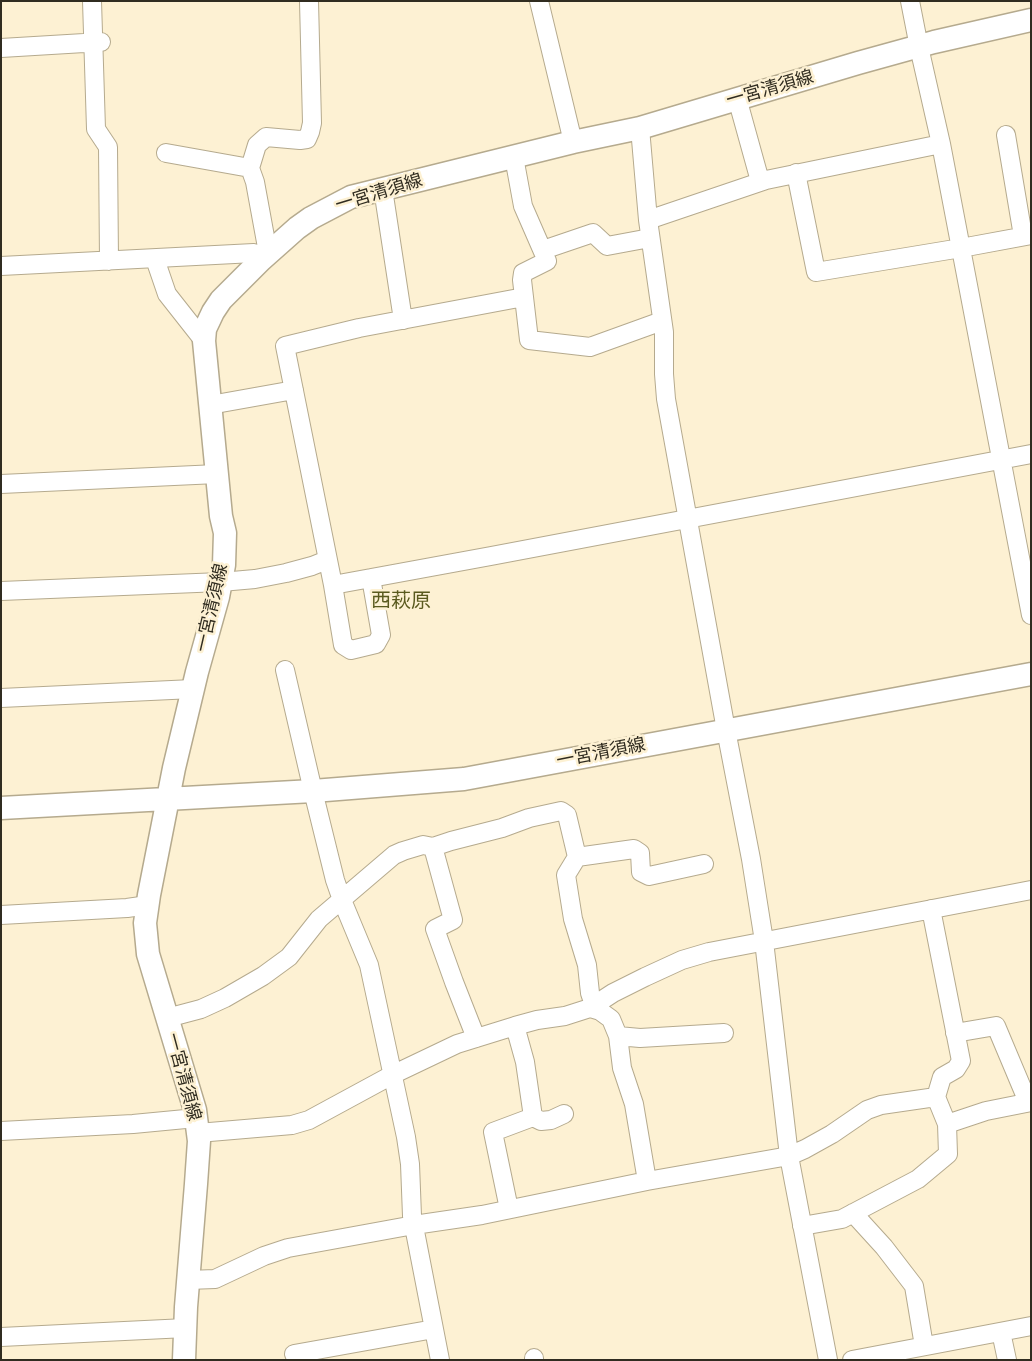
<!DOCTYPE html>
<html>
<head>
<meta charset="utf-8">
<style>
  body { margin:0 }
  #map { position:relative; width:1032px; height:1361px; overflow:hidden; background:#fdf1d3; font-family:Lora,serif }
  canvas { display:block }
  .frame { position:absolute; inset:0; border:2px solid #302c20; pointer-events:none }
</style>
</head>
<body>
<div id="map">
<canvas width="1032" height="1361"></canvas>
<div class="frame"></div>
</div>
<script>
const ctx = document.querySelector('canvas').getContext('2d');
ctx.lineJoin = 'round';
const poly = rows => new Path2D(rows.map(r => 'M' + r).join(''));
function strokePath(path, color, width, dash) { ctx.strokeStyle = color; ctx.lineWidth = width; ctx.lineCap = dash ? 'butt' : 'round'; ctx.setLineDash(dash || []); ctx.stroke(path); }
function drawText(font, color, halo, rows, align = 'center') {
  ctx.font = font + ' Lora,"Noto Sans JP",serif'; ctx.lineWidth = 5; ctx.setLineDash([]); ctx.textBaseline = 'middle'; ctx.strokeStyle = halo; ctx.fillStyle = color; for (const [text, x, y, turn = 0] of rows) {
    ctx.save(); ctx.translate(x, y); ctx.rotate((+turn || 0) * Math.PI / 180); ctx.textAlign = isNaN(turn) ? turn : align; if (halo) ctx.strokeText(text, 0, 0); ctx.fillText(text, 0, 0); ctx.restore();
  }
}
const minor = poly([
  [92,1,96,129,108,147,109,261],
  [539,1,573,142],
  [910,1,919,47,941,144,1031,615],
  [1,48,101,42],
  [737,98,760,181],
  [640,128,648,220,664,332,664,374,666,399,726,730,751,859,764,941,789,1156,828,1360],
  [1006,135,1023,236],
  [166,153,250,168],
  [514,157,523,206,547,261,523,273,522,280,529,340,590,347,662,321],
  [796,173,816,272,961,248,1031,235],
  [383,189,403,320],
  [648,220,766,180,941,144],
  [543,250,593,233,607,246,650,238],
  [268,253,255,182,250,168,257,145,266,137,300,140,307,139,310,132,312,123,309,1],
  [155,259,167,294,204,341],
  [1,266,254,253,261,260],
  [210,405,294,390],
  [1,484,217,474],
  [371,578,381,635,376,644,351,650,343,645,333,585,285,346,359,328,524,297],
  [333,585,491,556,1031,454],
  [1,591,221,582,255,579,286,573,312,566,327,560],
  [285,670,313,791,335,880,342,900,369,965,406,1137,410,1164,412,1216,440,1360],
  [1,698,193,689],
  [433,847,453,920,435,929,454,982,476,1038],
  [1,915,127,908,148,905],
  [594,1005,590,993,587,965,573,919,566,875,577,857,634,849,640,853,641,872,649,876,704,864],
  [590,1008,600,1011,611,1019,618,1036,622,1068,634,1104,647,1181],
  [167,1018,201,1009,225,998,263,976,289,957,319,919,394,855,403,851,423,845,433,847,451,841,502,828,529,818,561,811,567,815,577,857],
  [515,1026,525,1062,533,1117,541,1121,551,1120,564,1114],
  [955,1033,996,1026,1028,1102],
  [618,1036,640,1038,724,1033],
  [947,1124,986,1111,1031,1102],
  [1,1131,133,1124,196,1118],
  [198,1133,292,1125,309,1120,392,1075,457,1044,515,1026,537,1020,565,1016,590,1008,613,993,645,977,682,960,709,952,1031,890],
  [509,1209,493,1132,533,1117],
  [853,1213,884,1247,914,1286,924,1346],
  [802,1226,842,1219,918,1179,948,1154,947,1124,936,1097,942,1077,956,1069,961,1061,931,909],
  [188,1280,215,1279,264,1256,288,1248,414,1225,482,1215,647,1181,789,1156,805,1149,832,1134,867,1110,881,1105,936,1097],
  [1001,1332,1007,1360],
  [1,1337,186,1328],
  [294,1354,434,1329],
  [534,1358,534,1360],
  [852,1360,1031,1326]
]);
const major = poly([
  [1,808,313,791,464,779,1031,674],
  [184,1360,186,1307,196,1184,199,1141,195,1110,148,954,145,923,149,895,174,768,197,672,218,597,224,565,225,533,221,516,204,341,205,329,213,312,221,300,261,260,297,228,311,218,351,197,573,142,640,128,858,63,934,42,1031,20]
]);
strokePath(minor, '#b5aa8e', 20);
strokePath(major, '#b5aa8e', 25);
strokePath(minor, '#fff', 18);
strokePath(major, '#fff', 22);
drawText('18px', '#302c20', '#fdf1d3', [
  ["一宮清須線",770,89,-16],
  ["一宮清須線",379,193,-17],
  ["一宮清須線",212,608,-77],
  ["一宮清須線",601,753,-11],
  ["一宮清須線",183,1077,75]
]);
drawText('20px', '#5a5a1e', '#fdf1d3', [
  ["西萩原",401,601]
]);
</script>
</body>
</html>
